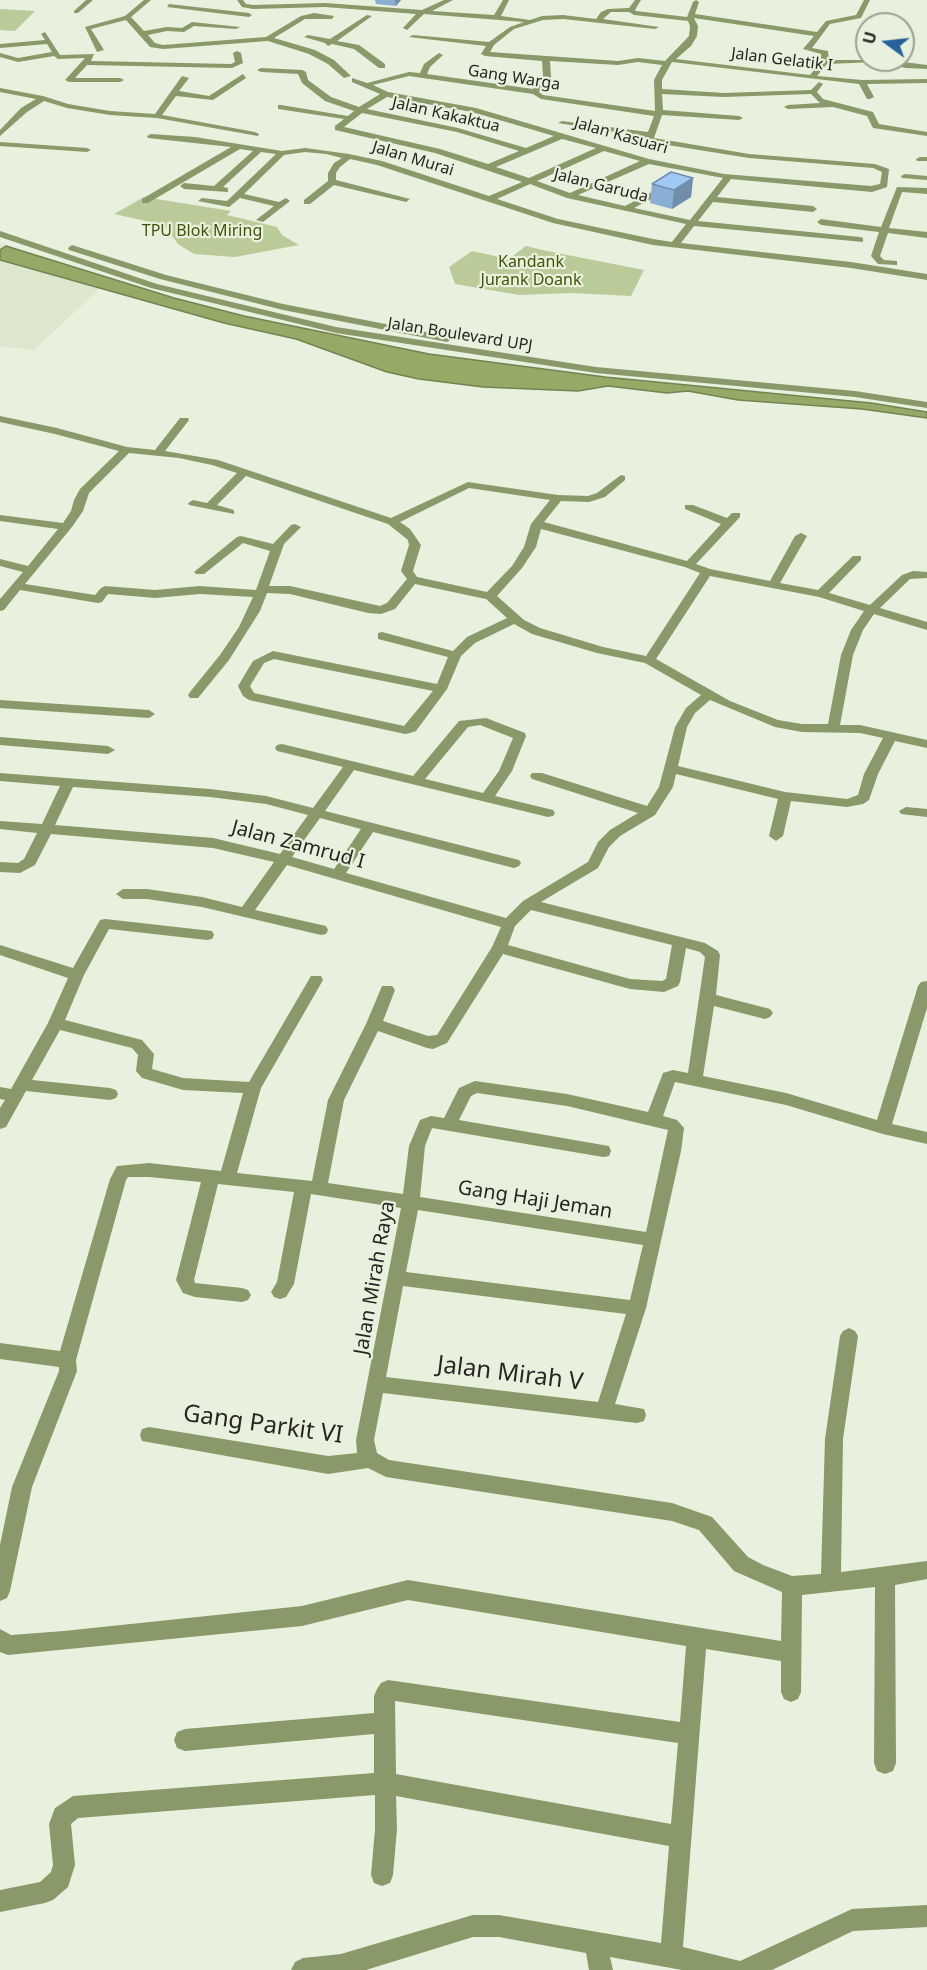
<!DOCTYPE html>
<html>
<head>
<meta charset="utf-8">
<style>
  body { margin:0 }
  #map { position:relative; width:927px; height:1970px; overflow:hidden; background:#e9f0dd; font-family:"Noto Sans",sans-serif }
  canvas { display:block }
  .north { position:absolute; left:855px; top:12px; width:60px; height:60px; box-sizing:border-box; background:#e9f0dd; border:2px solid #9ba091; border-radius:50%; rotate:285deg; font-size:16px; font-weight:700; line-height:24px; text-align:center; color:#252720 }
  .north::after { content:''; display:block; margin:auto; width:21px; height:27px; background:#266299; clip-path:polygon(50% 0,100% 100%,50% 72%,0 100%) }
</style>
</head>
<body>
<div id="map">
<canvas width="927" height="1970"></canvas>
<div class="north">U</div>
</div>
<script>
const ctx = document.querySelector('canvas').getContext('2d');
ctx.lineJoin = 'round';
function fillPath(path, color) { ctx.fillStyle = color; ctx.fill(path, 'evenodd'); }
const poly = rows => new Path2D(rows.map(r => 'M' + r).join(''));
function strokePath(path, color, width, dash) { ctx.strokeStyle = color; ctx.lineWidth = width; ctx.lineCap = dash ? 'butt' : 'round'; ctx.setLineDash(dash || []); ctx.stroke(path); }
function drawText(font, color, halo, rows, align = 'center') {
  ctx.font = font + ' "Noto Sans",sans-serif'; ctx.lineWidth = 4.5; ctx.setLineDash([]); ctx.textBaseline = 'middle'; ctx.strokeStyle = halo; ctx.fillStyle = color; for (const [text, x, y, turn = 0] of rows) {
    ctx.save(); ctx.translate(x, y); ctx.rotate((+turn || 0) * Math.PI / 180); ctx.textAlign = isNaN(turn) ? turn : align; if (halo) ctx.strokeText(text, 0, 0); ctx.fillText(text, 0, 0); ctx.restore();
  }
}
fillPath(poly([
  [0,243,110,279,34,350,0,346]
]), '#dee7cd');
fillPath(poly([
  [0,9,35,11,15,31,0,30],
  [144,197,231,211,227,215,277,227,282,235,299,245,235,257,194,254,178,244,164,225,114,214],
  [526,246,547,251,644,270,631,296,571,293,519,295,455,284,449,267,472,251,509,259]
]), '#bacb99');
const water = poly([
  [6,246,174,298,244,316,429,354,605,377,871,403,927,412,927,418,862,409,738,400,688,391,667,393,608,386,578,391,483,387,419,379,387,372,296,339,224,323,0,260,0,250,6,246]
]);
fillPath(water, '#95aa67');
strokePath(water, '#738352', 1.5);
fillPath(poly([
  [86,0,93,0,78,13,74,13,74,11,86,0],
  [144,0,151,0,131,17,144,31,167,27,182,28,192,22,240,27,236,29,194,26,184,32,167,31,148,35,155,43,163,45,266,37,301,16,314,13,334,16,332,19,305,19,274,38,315,50,334,60,351,76,344,78,328,64,309,54,268,41,163,49,150,47,126,20,91,29,104,50,97,52,85,27,125,16,144,0],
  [237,0,243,0,246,4,253,5,325,3,422,10,444,0,453,0,432,11,494,15,503,0,509,0,501,16,530,20,542,16,563,15,596,19,601,12,608,9,629,8,635,0,641,0,635,10,636,11,687,17,693,2,696,0,699,2,695,14,817,32,826,21,856,15,864,0,870,0,861,18,830,24,812,48,828,51,829,60,888,60,927,65,927,69,906,68,877,62,827,64,817,76,862,80,927,79,927,83,867,84,874,97,870,99,867,99,859,84,672,62,662,80,662,89,724,93,811,90,819,82,823,84,817,92,823,99,873,112,879,124,927,132,927,136,873,128,867,116,833,107,788,109,784,107,788,105,820,103,811,94,724,97,662,94,663,110,739,116,743,118,739,120,662,115,654,138,749,154,875,164,889,169,887,187,872,192,731,179,717,197,813,206,817,209,813,212,713,202,698,221,860,237,863,238,863,242,694,226,681,243,851,262,927,274,927,280,851,268,653,245,553,223,377,165,350,159,340,167,336,173,336,180,410,199,406,202,334,185,310,204,304,204,304,200,328,181,328,173,334,163,342,158,326,154,305,152,284,155,244,194,279,202,286,198,290,201,263,222,256,220,274,206,240,198,229,207,198,201,202,198,227,201,276,154,261,152,223,187,228,188,228,192,184,189,180,186,184,183,214,186,253,151,240,149,148,203,142,203,142,199,231,147,148,138,147,136,151,134,195,137,282,151,305,148,349,154,382,161,489,196,522,182,435,153,335,130,335,126,344,119,278,109,278,105,281,105,348,116,354,111,325,101,302,83,298,74,261,72,257,70,261,68,302,70,306,72,308,80,331,97,359,107,380,94,352,82,352,78,367,83,409,72,420,73,424,64,439,53,443,55,430,67,427,74,533,89,543,77,542,61,485,56,481,54,486,46,409,37,413,35,489,42,510,27,524,22,424,14,407,30,403,28,416,14,325,7,253,9,242,7,237,0],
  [611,12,629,12,634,15,688,21,690,26,689,36,665,61,638,58,618,61,490,52,494,45,514,29,543,20,563,19,655,29,659,27,603,19,611,12],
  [694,18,814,36,803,49,821,54,821,62,810,75,676,59,691,46,697,36,698,26,694,18],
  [550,61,618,65,638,62,662,65,654,80,655,111,543,95,539,92,551,77,550,61],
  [409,76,533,94,541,99,654,116,648,132,562,121,558,123,646,137,645,140,649,142,749,158,873,168,882,172,880,184,871,186,724,174,649,159,476,108,388,92,373,85,409,76],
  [387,97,472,112,554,136,526,148,458,128,367,109,387,97],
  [362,113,457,132,519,151,488,164,440,149,344,127,362,113],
  [562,139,596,148,529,178,496,167,562,139],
  [604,151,640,161,570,193,537,181,604,151],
  [649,164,723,178,690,220,634,208,672,188,672,184,669,183,625,206,578,195,649,164],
  [530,184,567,198,686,224,672,242,653,239,558,219,497,199,530,184],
  [169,4,249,13,252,15,249,17,167,7,169,4],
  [367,15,372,16,337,41,359,45,385,64,385,68,379,68,354,49,332,44,328,46,325,43,304,37,308,35,330,39,367,15],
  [45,32,60,55,94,54,91,61,231,64,235,62,233,53,237,51,241,53,243,63,232,68,87,65,75,78,120,78,124,80,120,82,69,82,65,80,85,58,58,59,54,56,18,62,0,57,0,53,18,58,52,52,47,44,0,48,0,44,45,40,41,34,45,32],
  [243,74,246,78,213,100,176,96,162,115,255,132,259,134,258,136,157,118,110,115,67,108,44,101,27,112,0,136,0,130,21,108,36,99,0,92,0,88,43,96,68,104,110,111,155,114,182,76,189,78,179,91,209,96,243,74],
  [0,142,87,148,91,150,87,152,0,146,0,142],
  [920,157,927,157,927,161,917,161,916,159,920,157],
  [905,174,927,176,927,180,902,178,901,176,905,174],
  [897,187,927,188,927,194,902,192,889,228,927,232,927,238,888,233,880,256,884,260,897,261,897,265,878,264,871,256,879,232,821,225,817,222,821,219,881,227,897,187],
  [0,231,157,284,336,327,596,367,855,391,927,402,927,408,855,397,596,373,336,333,151,288,0,237,0,231],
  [72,245,166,275,283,304,447,336,452,339,447,342,283,310,160,279,69,250,68,248,72,245],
  [0,416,57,428,127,447,155,450,180,418,188,418,189,420,165,451,218,460,391,518,468,482,558,495,588,496,597,493,621,475,625,476,625,480,605,497,589,502,561,501,544,522,687,561,721,524,685,509,685,505,693,505,727,518,732,513,740,513,740,517,696,564,710,569,770,581,795,536,801,533,807,536,780,583,818,590,853,556,861,556,861,560,829,593,870,605,902,575,913,571,927,572,927,578,910,579,880,608,927,622,927,630,874,614,863,630,853,655,840,725,860,725,927,740,927,748,895,741,878,774,869,800,863,804,847,807,791,801,783,836,776,841,769,836,778,799,676,774,673,787,655,815,620,836,609,847,598,868,541,902,705,943,718,951,720,955,716,995,770,1009,773,1013,770,1017,765,1019,714,1006,703,1076,786,1093,877,1120,918,986,921,982,927,981,927,1008,892,1124,927,1132,927,1144,883,1134,786,1105,675,1082,663,1116,677,1120,684,1128,681,1151,646,1308,615,1404,644,1409,646,1415,644,1421,637,1423,383,1393,374,1440,377,1453,389,1460,672,1503,712,1517,748,1557,763,1565,792,1576,821,1574,825,1439,840,1336,843,1331,849,1328,855,1331,858,1336,843,1439,841,1572,927,1561,927,1579,895,1585,896,1763,893,1771,885,1774,877,1771,874,1763,875,1587,802,1595,801,1692,798,1699,791,1702,784,1699,781,1692,781,1661,706,1649,683,1947,740,1961,852,1909,927,1905,927,1927,853,1931,772,1970,682,1970,610,1957,613,1970,589,1970,586,1953,499,1937,473,1937,366,1970,291,1970,295,1962,303,1958,341,1954,473,1915,499,1915,661,1943,669,1846,396,1796,397,1829,393,1875,390,1883,382,1886,374,1883,371,1875,375,1829,375,1795,78,1818,71,1824,75,1865,68,1887,53,1900,45,1903,0,1912,0,1890,40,1882,51,1872,53,1865,49,1824,55,1808,73,1796,374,1773,374,1734,185,1751,177,1748,174,1740,177,1732,185,1729,374,1713,374,1696,377,1689,381,1683,388,1680,680,1722,686,1646,408,1600,302,1626,8,1655,0,1652,0,1629,11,1635,64,1631,302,1606,408,1580,781,1641,782,1592,734,1571,699,1530,672,1521,386,1477,368,1468,328,1474,142,1441,140,1435,142,1429,149,1427,328,1456,357,1453,356,1440,401,1208,311,1194,294,1284,286,1297,280,1299,274,1297,271,1292,277,1282,294,1192,218,1184,194,1280,195,1283,242,1288,248,1290,251,1295,248,1300,242,1302,195,1297,183,1293,176,1280,201,1182,149,1177,128,1177,126,1180,76,1360,77,1371,32,1487,10,1591,7,1598,0,1601,0,1545,12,1487,59,1371,59,1367,0,1359,0,1343,60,1351,110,1179,117,1166,149,1163,221,1171,243,1093,183,1090,142,1078,136,1071,138,1055,132,1048,60,1030,32,1080,110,1088,116,1090,118,1094,116,1098,110,1100,26,1091,6,1127,0,1129,0,1108,5,1100,0,1099,0,1087,11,1089,48,1023,68,978,0,955,0,945,73,968,100,920,105,919,212,931,214,935,212,939,207,940,109,929,84,975,65,1020,142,1040,154,1054,152,1069,183,1078,249,1082,311,976,321,976,323,980,261,1088,237,1173,312,1181,328,1100,366,1024,382,986,392,986,395,990,383,1021,428,1036,437,1035,492,947,501,927,287,865,255,910,326,926,328,930,326,934,321,935,202,907,147,899,123,899,116,894,123,889,147,889,202,897,242,907,274,862,213,848,51,834,35,865,20,873,0,872,0,862,18,863,24,859,37,833,0,829,0,821,42,824,60,786,0,781,0,773,210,789,266,796,313,808,343,767,277,751,275,748,277,745,282,744,413,776,459,721,486,718,525,733,526,736,512,771,495,796,553,810,555,813,553,816,548,817,354,770,325,811,519,860,521,863,519,866,514,868,373,832,346,873,506,918,523,901,588,862,598,842,610,830,638,813,532,779,530,776,532,773,542,773,647,806,659,787,675,727,686,708,701,695,645,663,597,653,532,634,514,624,475,643,461,656,447,689,416,731,410,733,405,734,249,700,243,696,238,686,253,661,273,651,437,684,448,657,378,639,378,633,382,632,453,651,467,637,507,618,486,599,415,584,395,609,381,614,368,613,290,594,267,593,260,611,229,660,198,698,190,698,188,695,190,692,220,655,239,627,253,597,200,594,155,598,108,594,102,602,98,603,20,590,4,610,0,611,0,599,23,572,0,566,0,559,28,566,58,529,0,521,0,515,63,523,71,511,74,500,80,489,119,451,55,434,0,422,0,416],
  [129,453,179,458,212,465,237,473,207,503,193,500,188,503,189,505,234,514,234,510,217,505,246,476,388,524,408,540,409,545,401,571,407,579,387,603,380,606,290,586,269,586,284,544,301,527,295,524,291,525,273,544,241,536,237,537,194,572,196,574,204,574,243,543,270,551,256,590,200,586,155,590,105,586,101,588,95,595,25,584,72,527,83,511,89,493,129,453],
  [469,488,550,500,531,524,524,547,512,566,487,592,417,577,413,571,421,545,410,529,400,522,469,488],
  [541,529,685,567,700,573,646,656,603,647,540,628,524,620,497,596,522,568,536,547,541,529],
  [710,576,819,597,864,611,851,630,841,655,828,724,802,724,778,720,730,701,656,659,710,576],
  [274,659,433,691,404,726,254,693,250,686,264,663,274,659],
  [710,700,775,727,802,732,860,733,883,738,864,774,858,795,847,799,785,792,678,766,687,727,695,713,710,700],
  [480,725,513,738,499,771,483,793,425,779,468,727,480,725],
  [73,787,210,797,266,804,308,815,280,854,213,838,55,825,73,787],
  [320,818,361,829,334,869,292,857,320,818],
  [531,910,672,945,666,979,662,981,630,979,508,945,515,926,531,910],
  [686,948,700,952,705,957,688,1073,673,1070,663,1073,648,1112,567,1094,475,1081,459,1088,444,1118,431,1116,420,1120,409,1146,403,1194,328,1183,344,1100,378,1031,427,1048,433,1049,447,1043,503,954,630,989,664,992,678,986,680,982,686,948],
  [477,1093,567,1106,668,1130,646,1232,420,1197,425,1146,432,1128,603,1157,609,1156,611,1151,609,1146,603,1145,459,1120,471,1096,477,1093],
  [418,1210,643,1245,630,1300,406,1272,418,1210],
  [403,1286,626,1314,598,1402,386,1377,403,1286],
  [395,1701,678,1743,671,1824,396,1774,395,1701],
  [0,700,149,710,155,714,149,718,0,708,0,700],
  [0,737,108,746,115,750,108,754,0,745,0,737],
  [906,807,927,809,927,817,901,814,899,811,906,807]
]), '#899969');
fillPath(poly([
  [375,0,401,0,396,6,376,4],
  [693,178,691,197,672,209,650,203,652,184]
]), '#8aaed3');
fillPath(poly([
  [395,0,401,0,396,6],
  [693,178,691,197,672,209,674,190]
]), '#708dac');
const building = poly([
  [671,172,693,178,674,190,652,184,671,172]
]);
fillPath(building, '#a0caf5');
strokePath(building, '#708dac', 1.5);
drawText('16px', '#252720', '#e9f0dd', [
  ["Jalan Gelatik I",782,60,7],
  ["Gang Warga",514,78,9],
  ["Jalan Kakaktua",446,115,13],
  ["Jalan Kasuari",621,136,16],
  ["Jalan Murai",413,159,17],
  ["Jalan Garuda",601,186,14],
  ["Jalan Boulevard UPJ",460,335,9]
]);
drawText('16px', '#425506', '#e9f0dd', [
  ["TPU Blok Miring",202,231],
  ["Kandank",531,262],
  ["Jurank Doank",531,280]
]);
drawText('20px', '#252720', '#e9f0dd', [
  ["Jalan Zamrud I",298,845,15],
  ["Gang Haji Jeman",535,1200,9],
  ["Jalan Mirah Raya",375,1278,-80]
]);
drawText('24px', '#252720', '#e9f0dd', [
  ["Jalan Mirah V",510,1374,7],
  ["Gang Parkit VI",263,1425,8]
]);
</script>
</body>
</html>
